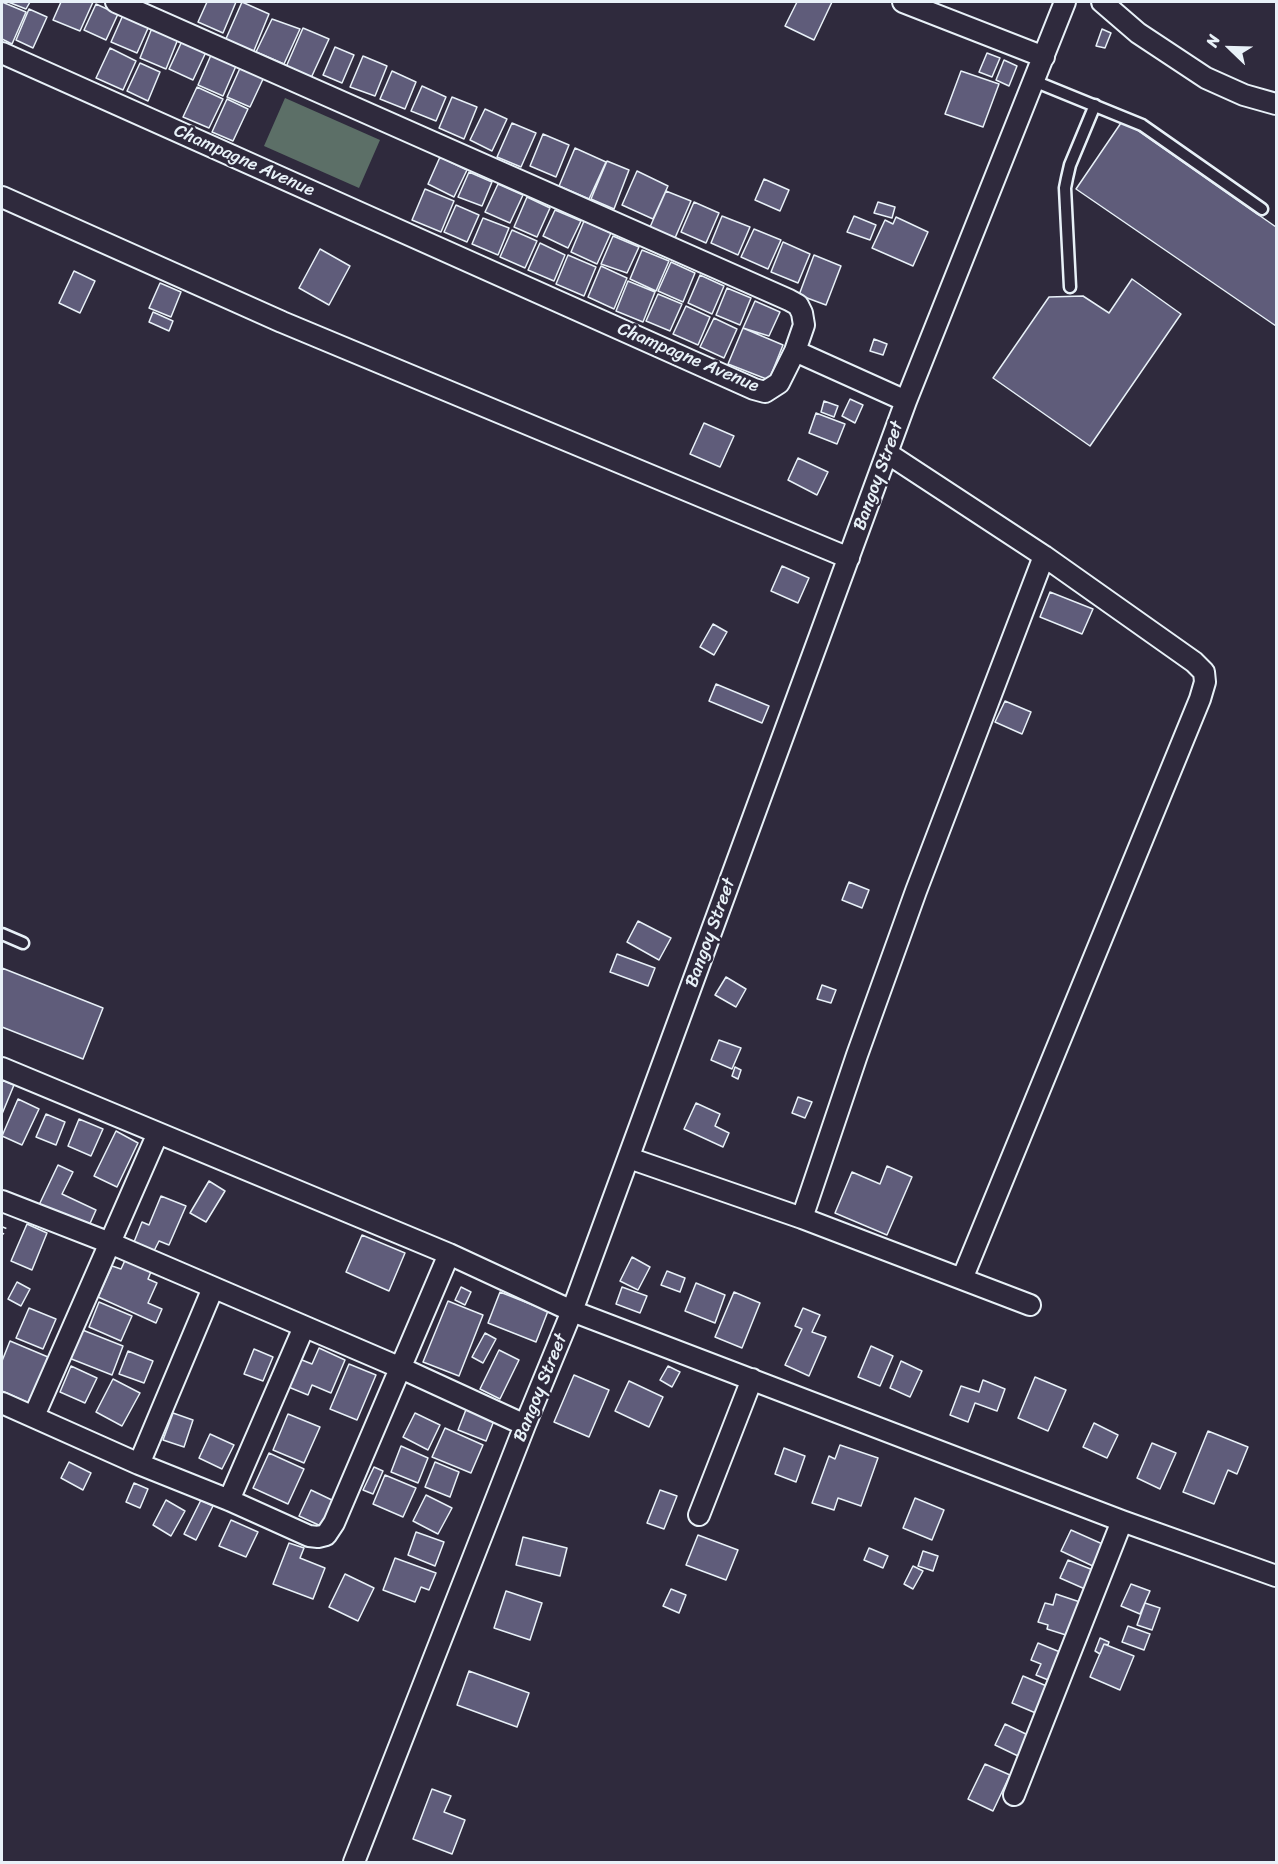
<!DOCTYPE html>
<html>
<head>
<meta charset="utf-8">
<style>
  body { margin:0 }
  #map { position:relative; width:1278px; height:1864px; overflow:hidden; background:#2f2a3d; font-family:Sriracha,sans-serif }
  canvas { display:block }
  .frame { position:absolute; inset:0; border:3px solid #e8f1f8; pointer-events:none }
  .north { position:absolute; left:1200px; top:18px; width:60px; height:60px; -webkit-text-stroke:4px #2f2a3d; paint-order:stroke; rotate:293deg; font-size:16px; font-weight:700; line-height:24px; text-align:center; color:#e8f1f8 }
  .north::after { content:''; display:block; margin:auto; width:21px; height:27px; background:#e8f1f8; clip-path:polygon(50% 0,100% 100%,50% 72%,0 100%) }
</style>
</head>
<body>
<div id="map">
<canvas width="1278" height="1864"></canvas>
<div class="frame"></div>
<div class="north">N</div>
</div>
<script>
const ctx = document.querySelector('canvas').getContext('2d');
ctx.lineJoin = 'round';
function fillPath(path, color) { ctx.fillStyle = color; ctx.fill(path, 'evenodd'); }
const poly = rows => new Path2D(rows.map(r => 'M' + r).join(''));
function strokePath(path, color, width, dash) { ctx.strokeStyle = color; ctx.lineWidth = width; ctx.lineCap = dash ? 'butt' : 'round'; ctx.setLineDash(dash || []); ctx.stroke(path); }
function drawText(font, color, halo, rows, align = 'center') {
  ctx.font = font + ' Sriracha,sans-serif'; ctx.lineWidth = 5; ctx.setLineDash([]); ctx.textBaseline = 'middle'; ctx.strokeStyle = halo; ctx.fillStyle = color; for (const [text, x, y, turn = 0] of rows) {
    ctx.save(); ctx.translate(x, y); ctx.rotate((+turn || 0) * Math.PI / 180); ctx.textAlign = isNaN(turn) ? turn : align; if (halo) ctx.strokeText(text, 0, 0); ctx.fillText(text, 0, 0); ctx.restore();
  }
}
fillPath(poly([
  [285,98,380,140,359,188,264,146]
]), '#5c6f67');
const building = poly([
  [2,2,26,12,12,44,2,39,2,2],
  [8,2,30,2,26,9,8,2],
  [61,2,93,2,80,31,53,20,61,2],
  [207,2,236,2,223,33,198,22,207,2],
  [242,2,269,14,253,53,225,41,242,2],
  [797,2,832,2,814,40,785,26,797,2],
  [96,4,118,14,106,40,84,30,96,4],
  [29,9,47,17,33,48,16,40,29,9],
  [123,15,149,26,137,53,111,42,123,15],
  [272,19,300,29,284,64,256,52,272,19],
  [152,28,178,39,166,69,140,58,152,28],
  [303,28,329,39,311,78,286,67,303,28],
  [1102,29,1111,33,1105,48,1096,46,1102,29],
  [182,41,206,52,193,80,169,69,182,41],
  [335,47,354,55,342,83,323,75,335,47],
  [110,48,136,61,123,90,96,78,110,48],
  [987,53,1000,58,992,77,979,72,987,53],
  [211,55,236,66,223,96,198,85,211,55],
  [363,56,387,66,375,96,350,87,363,56],
  [1004,60,1017,66,1009,86,996,80,1004,60],
  [140,63,160,72,148,101,127,91,140,63],
  [241,66,264,77,250,107,227,97,241,66],
  [392,71,416,82,405,109,380,99,392,71],
  [961,71,999,84,983,127,945,114,961,71],
  [422,86,446,97,436,121,411,111,422,86],
  [197,87,223,99,209,128,183,117,197,87],
  [452,97,477,107,464,139,439,128,452,97],
  [227,99,248,109,233,141,212,132,227,99],
  [485,109,507,119,492,151,470,140,485,109],
  [1123,120,1276,227,1276,326,1076,189,1123,120],
  [512,123,536,133,521,167,497,157,512,123],
  [543,134,569,145,556,177,530,166,543,134],
  [575,148,606,162,589,199,559,186,575,148],
  [440,157,467,170,454,197,428,184,440,157],
  [607,161,629,170,614,209,591,199,607,161],
  [637,171,668,186,653,219,622,205,637,171],
  [469,172,492,182,482,206,458,197,469,172],
  [764,179,789,190,780,211,755,200,764,179],
  [498,184,523,195,510,223,485,212,498,184],
  [425,189,454,201,441,232,412,220,425,189],
  [666,191,691,201,675,238,650,227,666,191],
  [527,197,550,208,537,237,514,227,527,197],
  [694,202,719,213,706,243,681,232,694,202],
  [878,202,895,207,892,218,874,213,878,202],
  [456,205,479,215,467,242,444,232,456,205],
  [555,210,581,221,568,248,543,236,555,210],
  [722,216,750,227,738,255,711,243,722,216],
  [854,216,876,225,870,240,847,232,854,216],
  [896,217,928,232,913,266,872,248,885,220,893,224,896,217],
  [483,218,509,228,498,255,472,244,483,218],
  [584,221,611,233,597,264,571,252,584,221],
  [754,229,781,240,768,269,741,257,754,229],
  [512,230,537,241,525,268,500,257,512,230],
  [613,236,639,247,627,273,601,264,613,236],
  [783,242,810,254,798,283,771,272,783,242],
  [540,243,565,255,554,281,528,270,540,243],
  [320,249,350,266,329,305,299,288,320,249],
  [642,250,669,261,656,291,630,279,642,250],
  [568,255,596,267,584,296,556,284,568,255],
  [814,255,841,266,826,305,799,295,814,255],
  [671,262,695,273,683,302,658,291,671,262],
  [601,266,627,278,614,309,588,297,601,266],
  [74,271,95,281,80,313,59,303,74,271],
  [700,275,724,286,712,314,688,303,700,275],
  [1132,279,1181,314,1090,446,993,378,1049,297,1083,296,1109,313,1132,279],
  [628,281,655,292,643,322,616,311,628,281],
  [160,283,181,292,171,317,149,308,160,283],
  [727,288,751,298,740,325,716,315,727,288],
  [658,294,682,304,670,331,646,321,658,294],
  [755,301,780,312,769,336,743,328,755,301],
  [686,306,710,317,698,345,673,334,686,306],
  [153,312,173,321,169,331,149,322,153,312],
  [714,318,737,329,724,358,700,347,714,318],
  [743,328,783,345,769,380,728,364,743,328],
  [874,339,887,344,883,355,870,351,874,339],
  [850,399,863,405,855,423,842,416,850,399],
  [824,401,838,406,834,417,821,412,824,401],
  [816,413,845,424,837,444,809,433,816,413],
  [704,423,734,436,720,467,690,454,704,423],
  [798,458,828,472,817,495,788,480,798,458],
  [782,566,809,578,798,603,771,591,782,566],
  [1050,592,1093,609,1082,634,1040,617,1050,592],
  [713,624,727,632,714,655,700,647,713,624],
  [716,684,769,706,762,723,709,701,716,684],
  [1005,701,1031,712,1022,734,995,722,1005,701],
  [849,882,869,890,862,908,842,900,849,882],
  [638,921,671,938,659,960,627,942,638,921],
  [617,954,655,968,648,986,610,972,617,954],
  [2,968,103,1008,83,1059,2,1027,2,968],
  [726,977,746,989,736,1007,715,995,726,977],
  [822,985,836,990,831,1003,817,999,822,985],
  [719,1040,741,1048,732,1069,711,1060,719,1040],
  [735,1067,741,1070,738,1079,732,1076,735,1067],
  [2,1080,14,1085,2,1114,2,1080],
  [798,1097,812,1102,805,1118,792,1113,798,1097],
  [18,1099,39,1109,22,1145,2,1136,18,1099],
  [696,1103,720,1114,715,1126,729,1133,723,1147,684,1129,696,1103],
  [46,1114,65,1122,56,1145,36,1137,46,1114],
  [79,1119,103,1129,91,1156,68,1146,79,1119],
  [116,1131,138,1143,117,1187,94,1176,116,1131],
  [58,1165,73,1172,62,1194,96,1210,88,1228,39,1205,58,1165],
  [887,1166,912,1177,887,1235,835,1213,852,1172,880,1184,887,1166],
  [209,1181,225,1191,206,1222,190,1213,209,1181],
  [161,1196,186,1206,169,1245,159,1241,154,1251,134,1242,142,1222,149,1225,161,1196],
  [27,1224,47,1233,32,1270,11,1261,27,1224],
  [362,1235,405,1253,389,1291,346,1272,362,1235],
  [127,1256,153,1267,148,1279,157,1283,148,1303,162,1309,156,1323,98,1297,112,1266,121,1269,127,1256],
  [632,1257,650,1267,638,1290,620,1281,632,1257],
  [667,1271,685,1278,680,1292,661,1285,667,1271],
  [17,1282,30,1289,21,1306,8,1299,17,1282],
  [696,1283,725,1295,715,1323,685,1311,696,1283],
  [461,1287,471,1292,465,1305,455,1300,461,1287],
  [622,1287,647,1296,640,1313,616,1304,622,1287],
  [500,1292,548,1311,536,1342,488,1323,500,1292],
  [734,1292,760,1303,742,1348,715,1337,734,1292],
  [448,1301,483,1315,459,1376,423,1362,448,1301],
  [99,1302,132,1316,121,1341,89,1327,99,1302],
  [29,1308,56,1319,43,1349,16,1338,29,1308],
  [803,1308,820,1315,812,1332,826,1337,809,1376,785,1365,802,1329,795,1326,803,1308],
  [80,1329,123,1346,112,1375,69,1358,80,1329],
  [485,1333,496,1339,483,1363,472,1357,485,1333],
  [10,1341,48,1357,29,1403,2,1391,2,1361,10,1341],
  [871,1346,893,1356,880,1386,858,1377,871,1346],
  [319,1348,345,1360,331,1393,312,1385,308,1395,286,1386,297,1358,312,1364,319,1348],
  [254,1349,273,1357,263,1381,244,1374,254,1349],
  [499,1350,519,1360,500,1399,480,1389,499,1350],
  [128,1351,153,1361,144,1383,119,1374,128,1351],
  [901,1361,922,1371,910,1397,890,1388,901,1361],
  [349,1364,376,1375,357,1420,330,1409,349,1364],
  [71,1366,97,1378,85,1403,60,1392,71,1366],
  [668,1366,680,1372,672,1387,660,1380,668,1366],
  [574,1375,609,1390,589,1437,554,1422,574,1375],
  [1035,1377,1066,1390,1048,1431,1018,1418,1035,1377],
  [113,1379,140,1393,122,1426,96,1412,113,1379],
  [983,1380,1005,1389,997,1411,975,1403,968,1422,950,1415,961,1386,979,1392,983,1380],
  [629,1381,663,1397,649,1427,615,1411,629,1381],
  [467,1407,495,1418,486,1441,458,1430,467,1407],
  [173,1413,193,1420,184,1447,163,1440,173,1413],
  [415,1413,440,1425,428,1450,403,1437,415,1413],
  [288,1414,320,1427,304,1463,273,1450,288,1414],
  [1094,1423,1118,1435,1107,1458,1083,1447,1094,1423],
  [445,1428,483,1445,471,1473,432,1457,445,1428],
  [1208,1431,1248,1447,1237,1474,1228,1470,1214,1504,1183,1492,1208,1431],
  [210,1434,234,1445,222,1469,199,1458,210,1434],
  [1152,1443,1176,1453,1160,1489,1137,1478,1152,1443],
  [840,1445,878,1458,861,1506,838,1498,834,1510,812,1503,829,1456,835,1459,840,1445],
  [401,1446,428,1458,418,1483,391,1472,401,1446],
  [784,1448,805,1456,796,1482,775,1474,784,1448],
  [269,1453,304,1469,288,1504,253,1488,269,1453],
  [69,1462,91,1473,83,1490,61,1478,69,1462],
  [435,1462,459,1472,450,1497,425,1487,435,1462],
  [374,1467,383,1471,373,1494,363,1490,374,1467],
  [385,1475,416,1488,403,1517,373,1504,385,1475],
  [134,1483,148,1489,140,1508,126,1502,134,1483],
  [311,1490,334,1501,323,1527,299,1516,311,1490],
  [660,1490,677,1496,664,1529,647,1523,660,1490],
  [426,1495,452,1508,438,1534,413,1521,426,1495],
  [915,1498,944,1510,932,1540,903,1528,915,1498],
  [166,1500,185,1511,171,1536,153,1525,166,1500],
  [201,1500,213,1506,196,1540,184,1534,201,1500],
  [231,1520,258,1532,246,1557,219,1546,231,1520],
  [1071,1530,1107,1546,1097,1568,1061,1551,1071,1530],
  [416,1532,444,1542,435,1566,408,1555,416,1532],
  [698,1535,738,1550,726,1580,686,1565,698,1535],
  [523,1537,567,1548,560,1576,516,1565,523,1537],
  [289,1543,304,1548,300,1558,325,1568,313,1599,273,1584,289,1543],
  [869,1548,888,1556,883,1568,864,1560,869,1548],
  [923,1551,938,1556,933,1571,918,1566,923,1551],
  [395,1558,436,1573,429,1590,421,1587,415,1602,383,1590,395,1558],
  [1068,1560,1093,1570,1085,1589,1060,1578,1068,1560],
  [913,1566,923,1571,913,1589,904,1584,913,1566],
  [345,1574,374,1588,358,1621,329,1607,345,1574],
  [1131,1584,1150,1591,1140,1614,1121,1606,1131,1584],
  [671,1589,686,1595,679,1613,663,1606,671,1589],
  [506,1591,542,1603,530,1640,494,1628,506,1591],
  [1056,1594,1080,1602,1069,1636,1047,1629,1048,1625,1038,1622,1045,1603,1053,1605,1056,1594],
  [1145,1603,1160,1608,1152,1630,1137,1625,1145,1603],
  [1128,1626,1150,1634,1144,1650,1122,1642,1128,1626],
  [1100,1638,1109,1642,1108,1645,1104,1644,1100,1654,1095,1651,1100,1638],
  [1038,1643,1060,1652,1053,1682,1036,1675,1041,1664,1031,1660,1038,1643],
  [1104,1644,1134,1656,1120,1690,1090,1677,1104,1644],
  [469,1671,529,1693,517,1727,457,1705,469,1671],
  [1023,1676,1049,1687,1038,1714,1012,1703,1023,1676],
  [1005,1724,1028,1735,1018,1756,995,1745,1005,1724],
  [985,1764,1010,1775,993,1811,968,1799,985,1764],
  [432,1789,451,1796,444,1812,465,1820,452,1854,413,1839,432,1789]
]);
fillPath(building, '#5f5c7a');
strokePath(building, '#e8f1f8', 1.5);
const service = poly([
  [1034,81,1142,125,1262,209],
  [1070,287,1065,188,1067,178,1070,165,1095,105],
  [2,934,23,943]
]);
const minor = poly([
  [903,2,1044,57],
  [1102,2,1138,33,1206,78,1244,95,1276,104],
  [2,53,754,389,765,392,779,383,795,351,804,325,802,313,798,305,789,300,116,2],
  [2,197,282,322,849,558],
  [795,351,906,401],
  [887,453,1044,556,1194,662,1204,672,1205,682,1200,699,962,1279],
  [2,1068,449,1254,572,1311,1122,1521,1276,1576],
  [629,1158,802,1218,1030,1305],
  [2,1201,110,1243,401,1368,525,1425],
  [802,1218,857,1055,916,891,1044,556],
  [2,1403,139,1464,229,1500,309,1536,318,1537,326,1535,334,1523,449,1254],
  [34,1416,158,1133],
  [139,1464,213,1288],
  [229,1500,304,1327],
  [699,1515,752,1379],
  [1014,1795,1122,1521],
  [354,1862,525,1425,572,1311,906,401,1065,2]
]);
strokePath(service, '#e8f1f8', 15);
strokePath(minor, '#e8f1f8', 24);
strokePath(poly([
  [2,1234,6,1224]
]), '#e8f1f8', 4, [1.5, 4.5]);
strokePath(service, '#2f2a3d', 10);
strokePath(minor, '#2f2a3d', 20);
drawText('18px', '#e8f1f8', '#2f2a3d', [
  ["Champagne Avenue",244,161,24],
  ["Champagne Avenue",688,358,23],
  ["Bangoy Street",879,476,-70],
  ["Bangoy Street",711,933,-70],
  ["Bangoy Street",541,1388,-68]
]);
</script>
</body>
</html>
